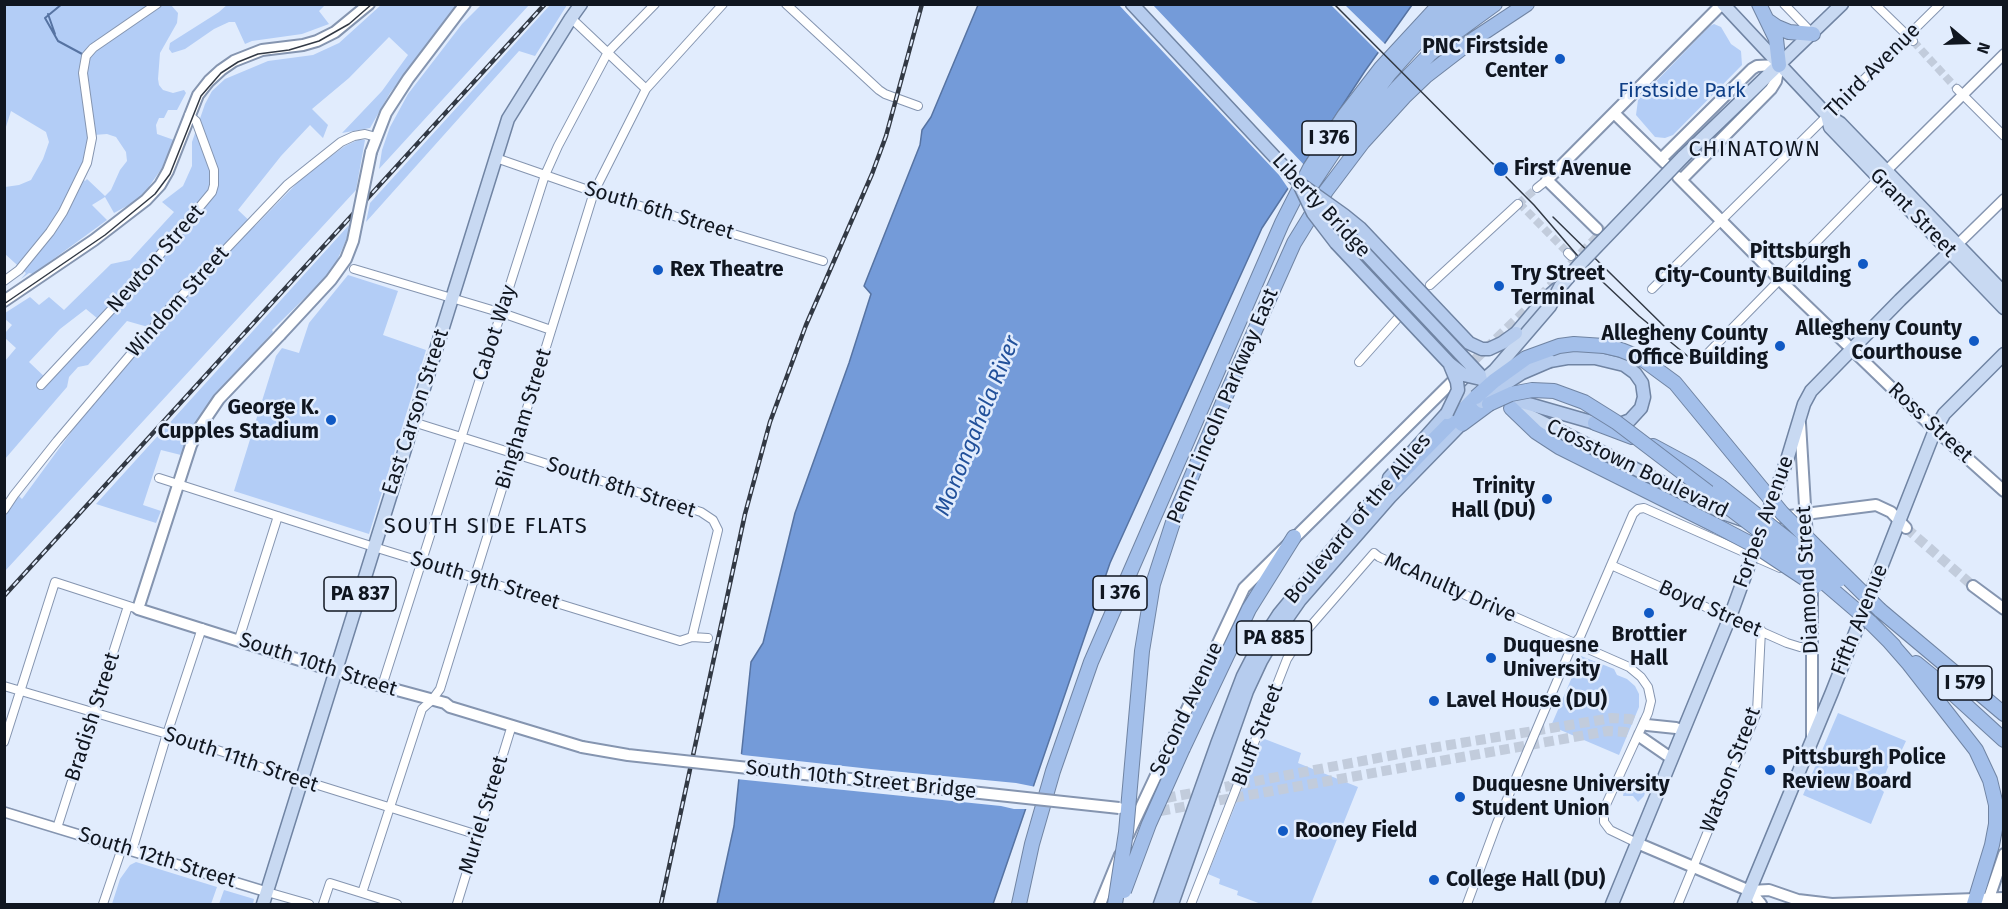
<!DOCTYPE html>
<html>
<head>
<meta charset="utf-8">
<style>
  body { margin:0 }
  #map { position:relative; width:2008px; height:909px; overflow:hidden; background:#e1ecfd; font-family:"Fira Sans",sans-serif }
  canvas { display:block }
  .frame { position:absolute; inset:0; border:6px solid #101620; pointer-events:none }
  .north { position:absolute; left:1936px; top:12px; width:60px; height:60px; -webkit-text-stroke:4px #e1ecfd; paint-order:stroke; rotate:109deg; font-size:16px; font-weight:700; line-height:24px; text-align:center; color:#101620 }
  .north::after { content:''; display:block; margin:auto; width:21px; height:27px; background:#101620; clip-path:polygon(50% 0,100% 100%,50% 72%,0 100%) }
</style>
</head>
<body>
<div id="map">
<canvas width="2008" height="909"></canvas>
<div class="frame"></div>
<div class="north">N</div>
</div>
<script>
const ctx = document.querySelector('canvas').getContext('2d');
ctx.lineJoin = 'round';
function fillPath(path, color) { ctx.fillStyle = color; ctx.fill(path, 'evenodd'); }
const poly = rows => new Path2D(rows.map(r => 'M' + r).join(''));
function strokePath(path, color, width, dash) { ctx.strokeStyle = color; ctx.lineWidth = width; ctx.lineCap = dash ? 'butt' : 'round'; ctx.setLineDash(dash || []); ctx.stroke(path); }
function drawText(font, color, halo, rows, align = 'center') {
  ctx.font = font + ' "Fira Sans",sans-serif'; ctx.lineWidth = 5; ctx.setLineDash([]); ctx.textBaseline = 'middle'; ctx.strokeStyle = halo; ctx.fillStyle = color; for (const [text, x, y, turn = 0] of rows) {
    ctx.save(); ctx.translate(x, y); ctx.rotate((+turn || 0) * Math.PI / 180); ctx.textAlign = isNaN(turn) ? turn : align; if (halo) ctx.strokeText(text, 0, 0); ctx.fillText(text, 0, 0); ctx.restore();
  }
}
fillPath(poly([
  [228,4,325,5,319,11,329,24,302,34,252,41,245,44,235,22,229,22,214,29,185,49,172,53,169,49,170,43,219,12],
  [482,4,529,5,379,169,382,150,390,127,408,94,462,24],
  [4,5,171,5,178,13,177,23,160,53,158,79,159,85,163,90,173,93,184,90,186,93,177,110,168,110,164,118,159,118,156,125,157,134,174,140,162,168,148,188,136,201,114,213,105,197,92,205,107,220,33,274,29,273,21,279,26,273,5,254,5,187,19,185,31,180,43,159,49,142,46,132,11,111,5,130],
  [107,134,116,137,126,152,127,161,120,170,111,190,105,196,87,179,85,181,79,176,85,153,91,152,94,135],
  [381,5,459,5,390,93,370,128,342,133,382,91,408,55,389,37,349,78,312,109,328,125,323,138,310,125,281,156,238,210,255,226,304,176,345,146,358,140,365,140,356,190,5,571,5,515,19,496,22,499,77,424,154,333,148,327,127,321,88,365,78,367,69,377,67,387,5,459,5,361,16,348,5,338,5,333,12,325,5,319,5,313,30,297,39,305,49,297,64,310,111,264,130,260,174,212,162,202,183,186,192,166,192,142,205,104,212,91,225,79,268,61,313,55,339,43],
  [86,309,103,323,49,381,29,362,60,329],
  [550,5,567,5,535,56,519,51,366,222,370,203],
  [1714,24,1721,27,1731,44,1741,51,1742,65,1673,135,1665,138,1655,137,1636,115,1638,100,1710,26],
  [349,225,348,236,335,265,324,279,272,330,273,332,204,409,191,431,181,455,161,450,143,505,161,511,156,523,96,504],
  [348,275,398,291,383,335,426,350,369,534,234,491,276,356,282,348,299,353,309,323],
  [1581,656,1614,669,1617,675,1627,679,1635,686,1639,694,1639,707,1619,755,1551,726],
  [1838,713,1906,741,1899,756,1897,752,1893,754,1880,788,1884,792,1871,824,1803,795],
  [1262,738,1301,753,1298,763,1358,787,1311,904,1261,904,1237,895,1238,891,1219,884,1220,879,1208,874],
  [1633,777,1640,782,1648,783,1644,796,1638,802,1633,796,1623,796,1625,784],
  [136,862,217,887,211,904,112,904,120,879,130,865],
  [224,890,254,899,253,904,219,904]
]), '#b3cdf6');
const water = poly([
  [978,5,1412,5,1365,71,1262,228,1110,563,993,904,717,904,734,826,751,662,763,643,795,513,849,363,871,294,864,286,920,145,922,130,931,117,978,5]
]);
fillPath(water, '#749bd9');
strokePath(water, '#5673a2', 1.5);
fillPath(poly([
  [1119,5,1153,5,1306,167,1290,191,1279,175],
  [1331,5,1345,5,1386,45,1380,54],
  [739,753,743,755,871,769,1016,783,1036,787,1029,809,1014,809,1001,806,736,779]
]), '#e1ecfd');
strokePath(poly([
  [62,4,45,18,58,41,84,55],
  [48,14,55,34]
]), '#5673a2', 2);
strokePath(poly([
  [1913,41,1957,89],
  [1519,203,1568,253],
  [1518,204,1537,188]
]), '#c2ccdc', 8, [8, 4]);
strokePath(poly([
  [1464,370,1545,292,1606,228],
  [1906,528,1973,586],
  [1166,798,1431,748,1612,718,1630,719,1647,725],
  [1160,811,1608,731,1625,732,1642,738]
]), '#c2ccdc', 10, [10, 5]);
const minor = poly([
  [786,4,879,90,885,94,918,106],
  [1784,4,1812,33],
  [1875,4,1913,41],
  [571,18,646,89],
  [1957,89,2004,136],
  [496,158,594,192,823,261],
  [1537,188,1547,180],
  [1568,253,1571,256],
  [354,269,502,313,551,330],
  [4,281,19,270,50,232,63,212,87,163,92,138,83,73,86,56,93,48,157,4],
  [1430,285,1518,204],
  [1652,289,1940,4],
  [1709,352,1879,178],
  [1359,362,1398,318],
  [41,385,138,281,212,192,214,185,214,170,196,121,189,115],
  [413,422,701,512,713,520,718,530,692,637],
  [159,478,374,547,680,641,692,637,708,638],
  [4,510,14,495,57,441,169,309,287,185,341,142,354,136,365,134,376,137],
  [1611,565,1787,643,1800,647,1811,647],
  [239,639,278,516],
  [4,686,174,736,251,761,257,766,478,835],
  [382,686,545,175,558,146,608,52,655,4],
  [4,742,55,582,138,609],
  [57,828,128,606],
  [132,851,167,734,202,628],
  [267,892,309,904],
  [362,893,422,709,432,700,440,689,594,192,646,89,723,4],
  [103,904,122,848],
  [323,904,330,883,397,904],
  [457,904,512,725],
  [1191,904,1287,659,1301,637,1374,553,1379,557,1629,667,1641,677,1648,687,1651,701,1648,713,1604,809,1604,822,1610,830,1637,843],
  [1467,904,1497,823,1571,648,1580,637,1633,514,1638,509,1644,508,1780,568],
  [1678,904,1757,712,1761,630]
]);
const tertiary = poly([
  [1882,175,2004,54],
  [1957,245,2004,199],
  [4,812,267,892]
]);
const secondary = poly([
  [1614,113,1665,163],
  [371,152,386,113,408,79,465,4],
  [1661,159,1752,69,1757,66,1779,65,1776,81,1771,89,1681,180],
  [1678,177,1780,280,1927,422,2004,491],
  [1597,229,1547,180,1722,4],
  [4,301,94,240,146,200,160,185,168,171,198,95,209,81,221,70,234,61,262,50,303,45,317,41,335,32,369,4],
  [280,335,219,399,200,427,191,445,138,609,382,686,445,703,450,707,582,747],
  [1800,423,1807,539],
  [1766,519,1876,505,1891,512,1906,528],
  [1812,579,1812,737],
  [1973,586,2004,609],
  [1647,725,1676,728,1683,731],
  [1642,738,1671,758],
  [1128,835,1244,588,1455,379],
  [1637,843,1750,891],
  [1750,891,1769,890,1798,900,1832,904,2004,898],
  [1750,891,1761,904],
  [1100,904,1120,855],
  [1987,904,2004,854]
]);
const primary = poly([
  [1723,4,1827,115,1840,123,2004,293],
  [1827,115,1830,127,2004,308],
  [1683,157,1842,4],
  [1516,333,1543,301,1559,287],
  [1514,409,1526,414,1723,513,1743,520],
  [1448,413,1481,379],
  [263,904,508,119,571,18,581,4],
  [1612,904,1730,617,1787,460,1804,404,1811,391,1900,300,1957,245],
  [1744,904,1832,692,1935,430,1944,414,2004,354]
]);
const trunk = poly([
  [1132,4,1299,183],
  [1501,396,1595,423,1615,426,1630,420,1641,408,1644,397,1642,383,1635,373,1624,365,1595,358,1567,358,1550,361],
  [1389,478,1447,413],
  [1160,904,1217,744,1243,676,1259,645,1279,614,1368,506],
  [1172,904,1247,691,1261,661,1279,630,1300,600,1390,497,1469,416]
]);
const motorway = poly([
  [1759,4,1776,39,1779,65],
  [1767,20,1777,27,1789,32,1813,34],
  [1436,37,1475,4],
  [1355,137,1396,89,1429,55,1451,36,1495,4],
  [1306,193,1348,130,1389,74,1421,38,1456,4],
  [1227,393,1294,243,1326,191,1363,142,1404,97,1426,76,1474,39,1527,4],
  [1511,408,1536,432,1559,447,1715,525],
  [1595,423,1632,437],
  [1462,424,1489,404],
  [1653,446,1692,467,1720,486],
  [1363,512,1476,397],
  [1880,610,2004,714],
  [1870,622,1894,646],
  [1888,640,1909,664,1976,750,1990,780,1996,805,1996,824,1992,845,1974,904],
  [1916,663,1948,689,2004,740],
  [1183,748,1249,609,1294,537],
  [1019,904,1032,844,1053,771,1091,662,1282,223,1310,168,1344,116,1381,68,1440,4]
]);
strokePath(minor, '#8595b0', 10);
strokePath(tertiary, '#8595b0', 12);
strokePath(secondary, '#8595b0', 14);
strokePath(primary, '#7084a3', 15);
strokePath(trunk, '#7084a3', 15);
strokePath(motorway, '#7084a3', 16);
strokePath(minor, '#fff', 8);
strokePath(tertiary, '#fff', 9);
strokePath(secondary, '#fff', 10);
strokePath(primary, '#c8d9f2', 12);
strokePath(trunk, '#b6ccee', 12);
strokePath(motorway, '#a3bfea', 14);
strokePath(poly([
  [1334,4,1534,205,1589,269,1639,316,1696,363],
  [1553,217,1666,328],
  [4,304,105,235,155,194,170,174,201,96,221,73,238,62,258,54,289,50,319,41,349,24,372,4]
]), '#323944', 1.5);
const rail = poly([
  [4,596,545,4],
  [661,904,745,514,770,422,806,325,872,174,886,136,922,4]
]);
strokePath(rail, '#323944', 4.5);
strokePath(rail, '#e1ecfd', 2, [7]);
const secondaryBridge = poly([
  [280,335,331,280,346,259,353,241,371,152],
  [582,747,628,755,1119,808]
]);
const primaryBridge = poly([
  [1481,379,1487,377,1495,370,1550,306,1560,287,1579,265,1683,157]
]);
const trunkBridge = poly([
  [1299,183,1344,215,1360,228,1469,343,1482,349,1489,349,1502,343,1516,333],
  [1299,184,1313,213,1336,243,1450,364,1464,375,1481,379],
  [1316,201,1480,375],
  [1482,402,1502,386,1522,373,1550,361],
  [1447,413,1458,390,1457,382,1450,365]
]);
const motorwayBridge = poly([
  [1476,397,1494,381,1526,358,1559,346,1574,344,1604,346,1621,350,1641,358,1675,383,1782,513,1880,610],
  [1489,404,1511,394,1532,390,1554,391,1584,402,1616,422,1716,498,1800,562,1870,622],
  [1720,486,1839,580],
  [1715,525,1757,547,1816,586],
  [1124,891,1149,824,1183,748],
  [1115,904,1126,832,1142,651,1153,584,1176,513,1227,393]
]);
strokePath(secondaryBridge, '#8595b0', 14, []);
strokePath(primaryBridge, '#7084a3', 15, []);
strokePath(trunkBridge, '#7084a3', 15, []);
strokePath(motorwayBridge, '#7084a3', 16, []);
strokePath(secondaryBridge, '#fff', 10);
strokePath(primaryBridge, '#c8d9f2', 12);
strokePath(trunkBridge, '#b6ccee', 12);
strokePath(motorwayBridge, '#a3bfea', 14);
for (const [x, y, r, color] of [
  [1560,59,6,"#1059c4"],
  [1501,169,8,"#1059c4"],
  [1863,264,6,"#1059c4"],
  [658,270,6,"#1059c4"],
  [1499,286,6,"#1059c4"],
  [1974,341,6,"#1059c4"],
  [1780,346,6,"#1059c4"],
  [331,420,6,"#1059c4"],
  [1547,499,6,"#1059c4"],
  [1649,613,6,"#1059c4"],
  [1491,658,6,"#1059c4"],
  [1434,701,6,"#1059c4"],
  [1770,770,6,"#1059c4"],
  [1460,797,6,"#1059c4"],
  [1283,831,6,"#1059c4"],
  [1434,880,6,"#1059c4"]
]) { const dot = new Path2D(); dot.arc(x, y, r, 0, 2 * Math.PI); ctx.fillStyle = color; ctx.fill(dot); strokePath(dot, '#e1ecfd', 2); }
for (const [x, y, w] of [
  [1329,138,54],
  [1120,593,54],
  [360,594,72],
  [1274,638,75],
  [1965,683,54]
]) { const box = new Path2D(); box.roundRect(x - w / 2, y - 17, w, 34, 4.5); ctx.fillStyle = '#e1ecfd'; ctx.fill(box); strokePath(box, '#101620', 1.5); }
drawText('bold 20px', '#101620', null, [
  ["I 376",1329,138],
  ["I 376",1120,593],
  ["PA 837",360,594],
  ["PA 885",1274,638],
  ["I 579",1965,683]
]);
drawText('bold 21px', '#101620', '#e1ecfd', [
  ["PNC Firstside",1548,47,"right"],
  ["Center",1548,71,"right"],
  ["First Avenue",1514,169],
  ["Pittsburgh",1851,252,"right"],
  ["City-County Building",1851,276,"right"],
  ["Rex Theatre",670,270],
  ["Try Street",1511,274],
  ["Terminal",1511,298],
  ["Allegheny County",1962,329,"right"],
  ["Courthouse",1962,353,"right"],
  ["Allegheny County",1768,334,"right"],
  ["Office Building",1768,358,"right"],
  ["George K.",319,408,"right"],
  ["Cupples Stadium",319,432,"right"],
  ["Trinity",1535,487,"right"],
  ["Hall (DU)",1535,511,"right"],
  ["Brottier",1649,635,"center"],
  ["Hall",1649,659,"center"],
  ["Duquesne",1503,646],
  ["University",1503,670],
  ["Lavel House (DU)",1446,701],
  ["Pittsburgh Police",1782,758],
  ["Review Board",1782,782],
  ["Duquesne University",1472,785],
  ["Student Union",1472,809],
  ["Rooney Field",1295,831],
  ["College Hall (DU)",1446,880]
], 'left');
drawText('21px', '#101620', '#e1ecfd', [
  ["Third Avenue",1873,71,-45],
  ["Liberty Bridge",1321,206,47],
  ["South 6th Street",659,211,17],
  ["Grant Street",1913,213,46],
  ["Newton Street",156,259,-49],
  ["Windom Street",178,302,-48],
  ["Cabot Way",495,333,-72],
  ["Penn-Lincoln Parkway East",1223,406,-67],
  ["East Carson Street",416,412,-72],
  ["Bingham Street",524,419,-73],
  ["Ross Street",1930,423,43],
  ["Crosstown Boulevard",1637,469,26],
  ["South 8th Street",621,488,18],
  ["Boulevard of the Allies",1358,519,-50],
  ["Forbes Avenue",1764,522,-70],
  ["Diamond Street",1808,580,-93],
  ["South 9th Street",485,581,17],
  ["McAnulty Drive",1450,588,24],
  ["Boyd Street",1710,609,24],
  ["Fifth Avenue",1860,620,-68],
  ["South 10th Street",318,665,18],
  ["Second Avenue",1187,709,-65],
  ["Bradish Street",93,717,-72],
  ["Bluff Street",1258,735,-69],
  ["South 11th Street",241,760,19],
  ["Watson Street",1731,770,-69],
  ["South 10th Street Bridge",861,780,6],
  ["Muriel Street",484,815,-73],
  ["South 12th Street",157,858,17]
]);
drawText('21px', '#0e3e86', '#e1ecfd', [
  ["Firstside Park",1682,91]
]);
ctx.letterSpacing = '1.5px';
drawText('22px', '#101620', '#e1ecfd', [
  ["CHINATOWN",1755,150],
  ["SOUTH SIDE FLATS",486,527]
]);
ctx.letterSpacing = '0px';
drawText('italic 22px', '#21509a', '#e1ecfd', [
  ["Monongahela River",978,426,-68]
]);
</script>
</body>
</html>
